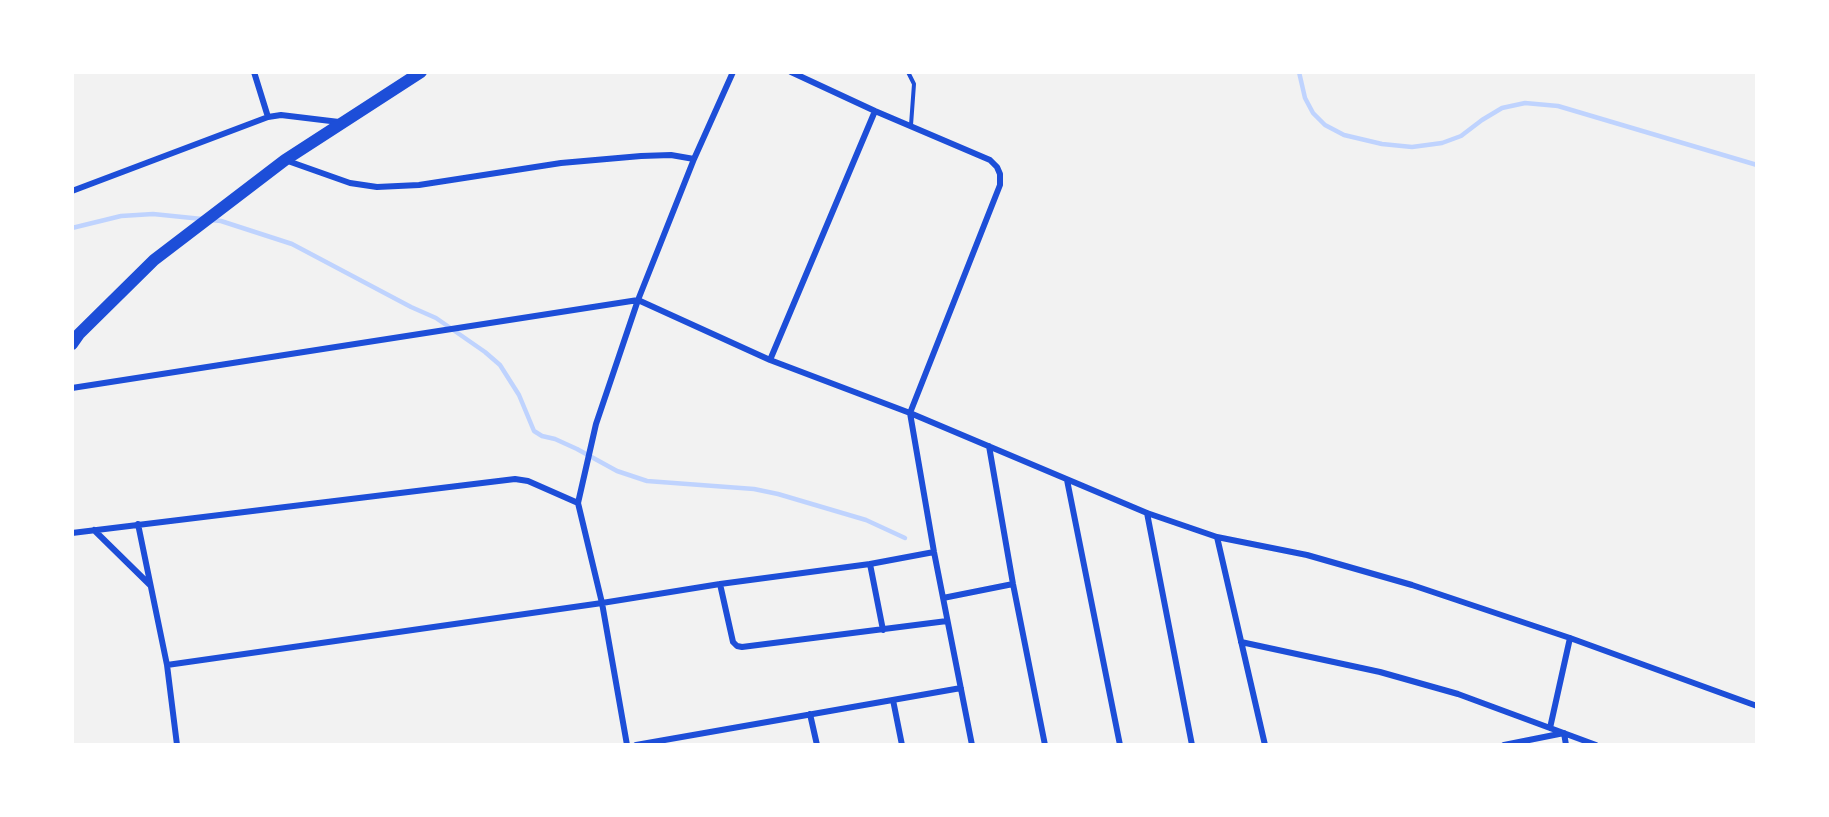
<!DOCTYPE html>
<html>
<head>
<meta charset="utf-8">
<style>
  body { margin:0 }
  #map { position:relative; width:1829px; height:817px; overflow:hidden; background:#f2f2f2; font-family:"Golos Text",sans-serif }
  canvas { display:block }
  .frame { position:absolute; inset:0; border:74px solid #fff; pointer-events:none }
</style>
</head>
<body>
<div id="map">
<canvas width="1829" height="817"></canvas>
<div class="frame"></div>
</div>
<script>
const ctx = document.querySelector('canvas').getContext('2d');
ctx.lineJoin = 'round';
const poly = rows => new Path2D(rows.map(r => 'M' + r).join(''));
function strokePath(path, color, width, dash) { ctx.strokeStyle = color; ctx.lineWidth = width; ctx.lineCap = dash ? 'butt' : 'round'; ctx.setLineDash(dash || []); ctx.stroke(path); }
strokePath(poly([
  [1299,72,1305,98,1313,113,1325,125,1344,135,1382,144,1412,147,1442,143,1461,136,1482,120,1502,108,1525,103,1558,106,1757,165],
  [210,220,221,221,292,244,411,307,436,318,485,352,500,365,519,395,534,431,542,436,555,439,577,449,617,471,647,481,754,489,778,494,866,520,905,538],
  [72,228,121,216,153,214,202,219]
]), '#bfd3fe', 4.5);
strokePath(poly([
  [908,72,914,84,911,125]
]), '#1d4ed8', 4);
strokePath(poly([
  [254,72,268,117],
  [791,72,875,111,990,160,997,167,1000,174,1000,185,910,413,934,552,972,745],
  [285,160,350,183,377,187,419,185,561,163,641,156,671,155,694,159],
  [72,191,268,117,281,115,339,122],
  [770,360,875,111],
  [72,388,638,300,770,360,910,413,1147,513,1217,537,1307,555,1412,585,1570,638,1757,706],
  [989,446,1013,584,1045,745],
  [1067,480,1120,745],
  [1147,513,1192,745],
  [138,524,167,665,177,745],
  [94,530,150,585],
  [72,533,515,479,528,481,578,503],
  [1217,537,1265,745],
  [870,564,883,630],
  [720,584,733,642,737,646,742,647,947,621],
  [943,598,1013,584],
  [1241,642,1380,672,1458,694,1596,745],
  [167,665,602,603,720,584,870,564,934,552],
  [893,700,902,745],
  [810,714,817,745],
  [1550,728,1570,638],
  [627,745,602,603,578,503,596,424,638,300,694,159,733,72],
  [636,745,961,688],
  [1504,745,1564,733,1566,745]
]), '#1d4ed8', 6);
strokePath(poly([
  [72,344,79,334,154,260,285,160,421,72]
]), '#1d4ed8', 12);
</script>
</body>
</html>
